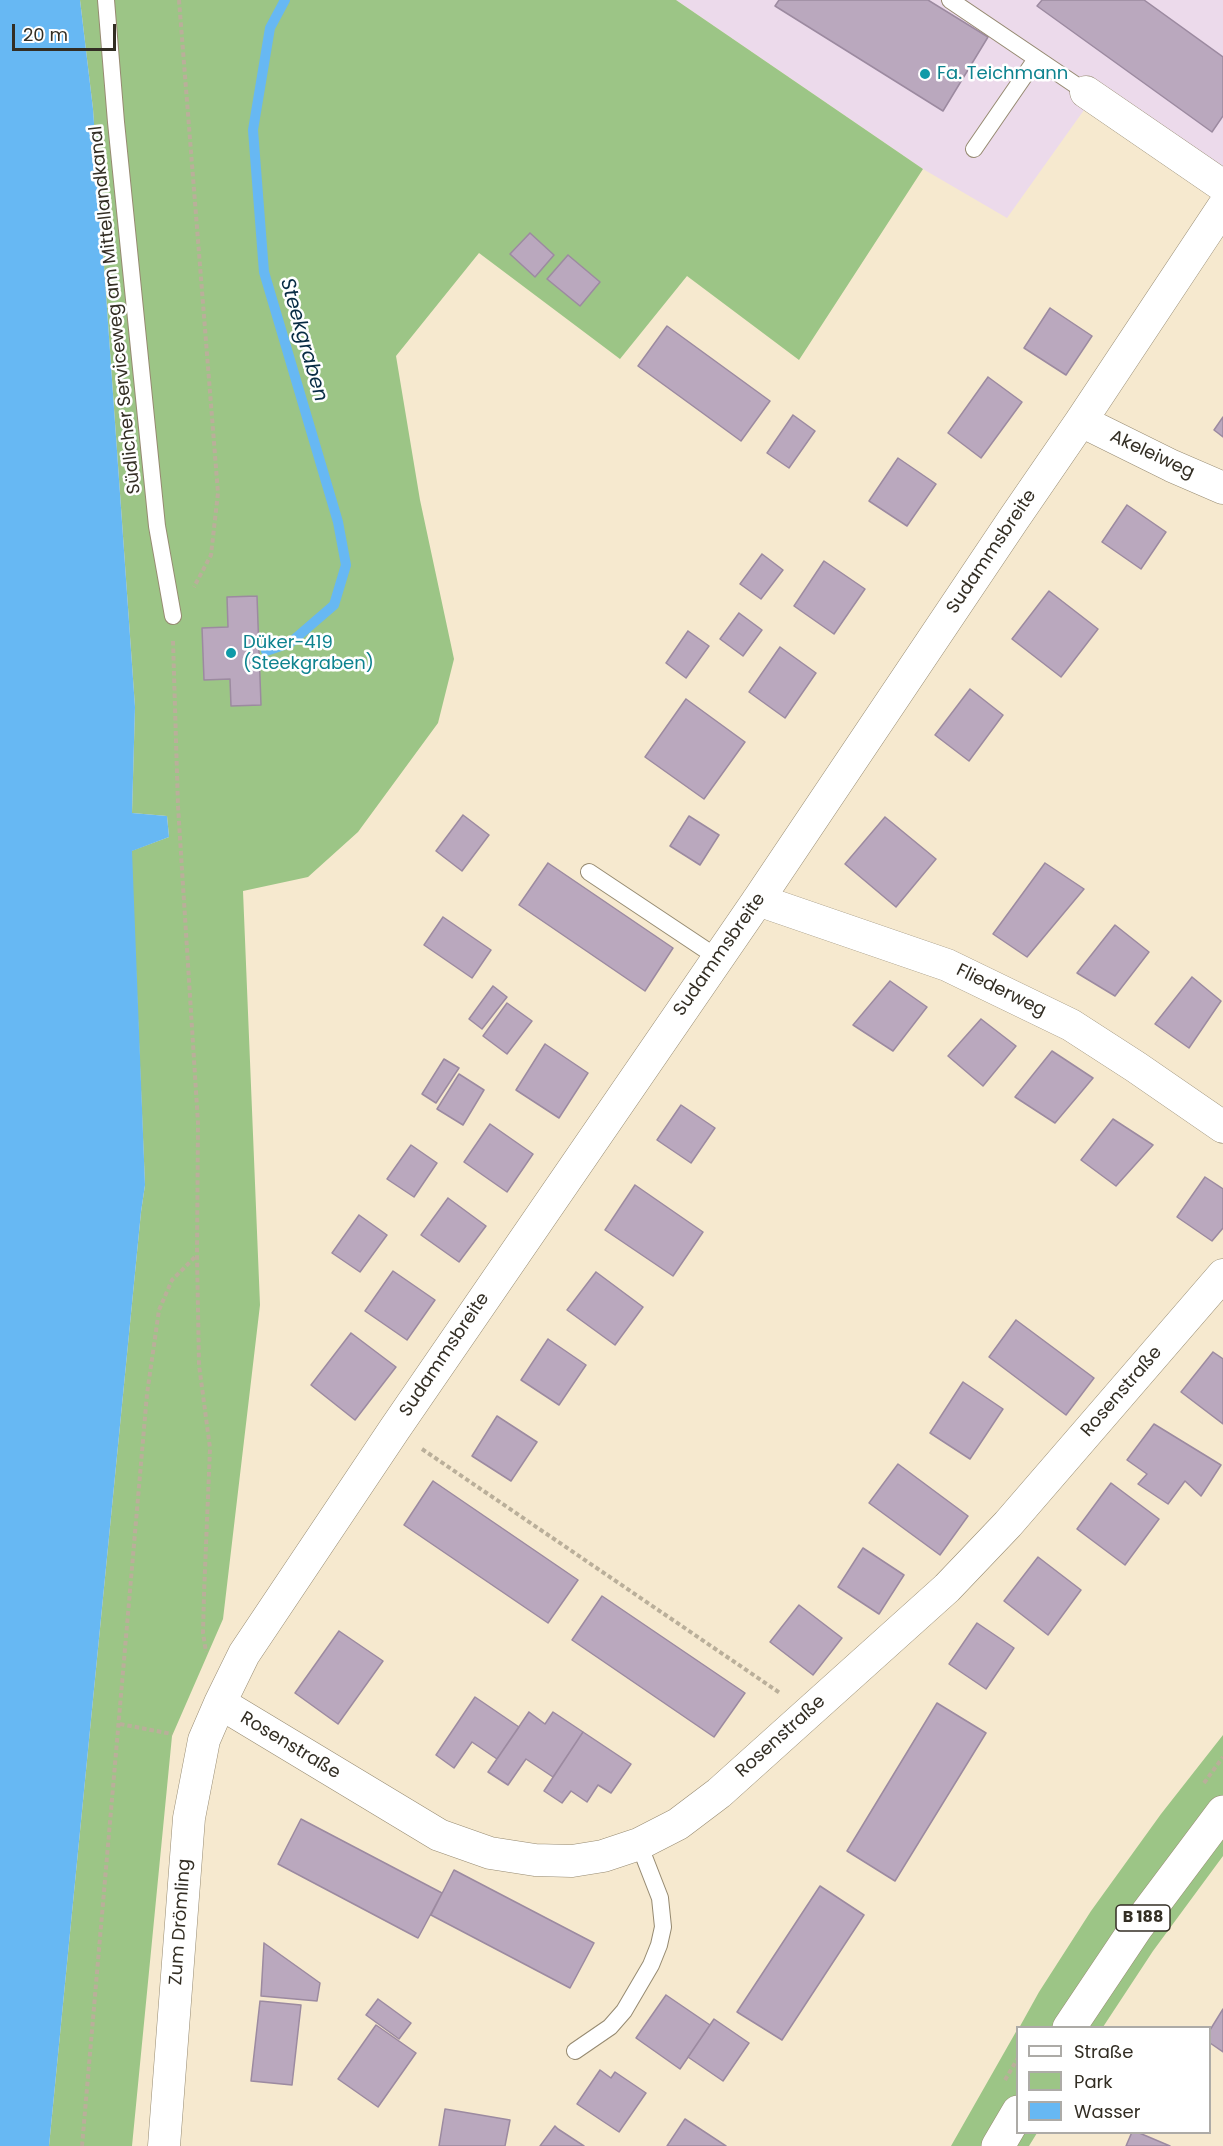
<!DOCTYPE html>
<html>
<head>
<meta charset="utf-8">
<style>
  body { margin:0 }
  #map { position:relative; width:1223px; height:2146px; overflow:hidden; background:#f6e9cf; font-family:Poppins,sans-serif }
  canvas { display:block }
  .legend { position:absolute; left:1016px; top:2026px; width:195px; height:108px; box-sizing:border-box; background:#fff; border:2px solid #adaba7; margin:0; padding:8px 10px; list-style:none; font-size:18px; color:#332e24 }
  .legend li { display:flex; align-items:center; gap:12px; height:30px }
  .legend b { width:30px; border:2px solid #adaba7 }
  .scale { position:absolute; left:12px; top:24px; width:104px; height:27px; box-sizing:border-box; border:3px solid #332e24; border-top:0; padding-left:8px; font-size:18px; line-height:21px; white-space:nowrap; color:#332e24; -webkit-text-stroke:4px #fff; paint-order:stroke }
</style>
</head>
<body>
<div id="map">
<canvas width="1223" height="2146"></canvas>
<ul class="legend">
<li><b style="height:8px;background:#fff"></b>Straße</li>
<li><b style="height:16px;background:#9cc586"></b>Park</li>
<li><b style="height:16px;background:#67b8f3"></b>Wasser</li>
</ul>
<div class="scale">20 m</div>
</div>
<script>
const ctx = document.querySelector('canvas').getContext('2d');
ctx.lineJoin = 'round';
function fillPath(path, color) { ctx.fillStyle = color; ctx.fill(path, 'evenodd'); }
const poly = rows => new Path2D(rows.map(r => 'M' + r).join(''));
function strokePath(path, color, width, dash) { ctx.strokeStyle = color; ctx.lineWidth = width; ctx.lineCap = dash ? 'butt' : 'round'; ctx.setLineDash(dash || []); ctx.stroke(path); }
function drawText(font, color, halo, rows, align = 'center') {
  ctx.font = font + ' Poppins,sans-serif'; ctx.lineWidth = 5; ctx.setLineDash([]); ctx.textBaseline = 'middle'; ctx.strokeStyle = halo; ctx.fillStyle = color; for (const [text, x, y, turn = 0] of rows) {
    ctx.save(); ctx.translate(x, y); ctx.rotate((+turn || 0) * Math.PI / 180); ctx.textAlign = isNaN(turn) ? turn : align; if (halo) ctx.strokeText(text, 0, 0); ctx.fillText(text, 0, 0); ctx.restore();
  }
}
fillPath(poly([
  [676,0,1223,0,1223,202,1084,110,1007,218,923,169]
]), '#ecdaeb');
fillPath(poly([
  [80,0,676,0,923,169,799,360,687,276,620,359,479,253,396,356,420,500,454,659,438,723,358,832,308,877,243,891,260,1305,223,1619,172,1736,132,2146,49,2146,141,1212,145,1185,131,851,169,837,167,816,132,813,135,707,93,109],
  [1223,1735,1223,1856,1153,1951,1103,2027,1019,2028,1039,1992,1091,1911,1161,1814],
  [1017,2030,1018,2132,1037,2133,1029,2146,951,2146]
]), '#9cc586');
fillPath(poly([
  [0,0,80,0,93,109,135,707,132,813,167,816,169,837,132,851,145,1185,141,1212,49,2146,0,2146]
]), '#67b8f3');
strokePath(poly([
  [266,651,290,643,334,605,346,565,338,522,264,272,253,130,270,28,285,0]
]), '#67b8f3', 10);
const building = poly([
  [779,0,928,0,988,37,943,111,775,6,779,0],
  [1042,0,1144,0,1223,57,1223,116,1212,132,1037,6,1042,0],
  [530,233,554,255,535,277,510,254,530,233],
  [568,255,600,282,580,306,547,279,568,255],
  [1050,308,1092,336,1066,375,1024,348,1050,308],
  [667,326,770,401,741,441,638,366,667,326],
  [988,377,1022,402,981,458,948,433,988,377],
  [793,415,815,431,789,468,767,453,793,415],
  [1223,417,1223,437,1214,430,1223,417],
  [898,458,936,484,907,526,869,501,898,458],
  [1127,505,1166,532,1141,569,1102,542,1127,505],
  [762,554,783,570,761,599,740,584,762,554],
  [824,561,865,589,834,634,794,606,824,561],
  [1049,591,1098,629,1061,677,1012,639,1049,591],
  [257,596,261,705,231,706,230,679,204,680,202,628,228,627,227,597,257,596],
  [739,613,762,630,743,656,720,639,739,613],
  [688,631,709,646,686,678,666,663,688,631],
  [780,647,816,673,785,718,749,692,780,647],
  [970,689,1003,715,969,761,935,735,970,689],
  [686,699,745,742,704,799,645,757,686,699],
  [463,815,489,835,462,871,436,851,463,815],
  [689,816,719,835,700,865,670,846,689,816],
  [885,817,936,859,896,907,845,864,885,817],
  [548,863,673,948,645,991,519,905,548,863],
  [1045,863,1084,889,1027,957,993,934,1045,863],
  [443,917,491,950,472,978,424,945,443,917],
  [1115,925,1149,952,1115,996,1077,973,1115,925],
  [1192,977,1221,1001,1189,1048,1155,1024,1192,977],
  [890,981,927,1007,893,1051,853,1025,890,981],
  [493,986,507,997,482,1029,469,1019,493,986],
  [507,1003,532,1021,507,1054,483,1036,507,1003],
  [981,1019,1016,1046,983,1086,948,1056,981,1019],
  [545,1044,588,1073,559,1118,516,1090,545,1044],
  [1052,1051,1093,1078,1055,1123,1015,1097,1052,1051],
  [444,1059,459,1068,436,1103,422,1094,444,1059],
  [459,1074,484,1090,463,1125,437,1109,459,1074],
  [681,1105,715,1128,691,1163,657,1140,681,1105],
  [1113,1119,1153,1145,1116,1186,1081,1160,1113,1119],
  [490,1124,533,1154,507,1192,464,1162,490,1124],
  [411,1145,437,1163,414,1197,387,1179,411,1145],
  [1205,1177,1223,1189,1223,1228,1212,1241,1177,1217,1205,1177],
  [635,1185,703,1232,673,1276,605,1230,635,1185],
  [448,1198,486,1226,459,1262,421,1235,448,1198],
  [359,1215,387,1235,360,1272,332,1253,359,1215],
  [393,1271,435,1300,407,1340,365,1311,393,1271],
  [596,1272,643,1307,615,1345,567,1310,596,1272],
  [1016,1320,1094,1378,1066,1415,989,1357,1016,1320],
  [351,1333,396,1367,355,1420,311,1385,351,1333],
  [548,1339,586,1365,559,1405,521,1380,548,1339],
  [1213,1352,1223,1359,1223,1424,1181,1392,1213,1352],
  [963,1382,1003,1409,970,1459,930,1433,963,1382],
  [497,1416,537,1442,511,1481,472,1456,497,1416],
  [1154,1424,1221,1465,1201,1496,1185,1481,1168,1504,1138,1484,1147,1474,1127,1460,1154,1424],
  [898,1464,968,1516,940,1555,869,1503,898,1464],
  [433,1481,578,1580,548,1623,404,1525,433,1481],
  [1111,1483,1159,1519,1125,1565,1077,1529,1111,1483],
  [863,1548,904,1575,879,1614,838,1587,863,1548],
  [1038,1557,1081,1590,1048,1635,1004,1601,1038,1557],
  [602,1596,745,1693,714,1737,572,1640,602,1596],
  [799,1605,842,1638,813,1675,770,1642,799,1605],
  [977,1623,1014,1648,986,1689,949,1664,977,1623],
  [339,1631,383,1661,338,1724,295,1693,339,1631],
  [475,1697,519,1727,497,1759,472,1742,454,1768,436,1755,475,1697],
  [937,1703,986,1733,895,1881,847,1851,937,1703],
  [529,1712,545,1724,553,1712,583,1732,553,1777,526,1759,508,1785,488,1772,529,1712],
  [583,1732,631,1764,611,1793,598,1785,587,1802,571,1791,562,1803,544,1791,583,1732],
  [301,1819,442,1893,418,1938,278,1864,301,1819],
  [454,1870,594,1943,570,1988,431,1915,454,1870],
  [820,1886,864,1915,782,2040,737,2012,820,1886],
  [264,1943,320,1983,317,2001,261,1996,264,1943],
  [666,1995,710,2025,680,2069,636,2038,666,1995],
  [378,1999,411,2023,399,2039,366,2015,378,1999],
  [260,2001,301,2005,292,2085,251,2081,260,2001],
  [1223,2009,1223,2052,1210,2043,1210,2030,1223,2009],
  [714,2019,749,2043,723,2081,688,2057,714,2019],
  [376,2025,416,2053,378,2107,338,2079,376,2025],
  [600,2070,611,2078,615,2072,646,2093,619,2132,577,2104,600,2070],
  [445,2109,510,2120,505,2146,439,2146,445,2109],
  [685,2119,726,2146,667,2146,685,2119],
  [555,2126,558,2129,584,2146,540,2146,555,2126],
  [1132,2132,1137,2132,1170,2146,1126,2146,1132,2132]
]);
fillPath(building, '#baa8be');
strokePath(building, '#9c8aa0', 1.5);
const lane = poly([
  [106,0,116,122,157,526,173,616],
  [950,0,1086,92],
  [974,149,1036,59],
  [589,872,718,958],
  [575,2051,610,2027,624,2011,651,1965,659,1945,663,1927,660,1898,639,1844]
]);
const street = poly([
  [1086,92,1223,186],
  [1081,421,1172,466,1223,488],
  [758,900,947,965,1071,1025,1136,1067,1223,1127],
  [220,1703,439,1835,490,1853,535,1860,572,1861,603,1856,639,1844,678,1824,719,1793,947,1588,1008,1524,1223,1275],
  [164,2146,189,1818,204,1740,220,1703,244,1654,394,1430,758,900,1013,520,1081,421,1223,207]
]);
const primary = poly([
  [1069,2028,1136,1928,1223,1812],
  [998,2146,1018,2112]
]);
strokePath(lane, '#968a71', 18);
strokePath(street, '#968a71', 33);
strokePath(primary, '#968a71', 34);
strokePath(poly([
  [179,0,218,493,211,555,194,587],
  [173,641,178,806,198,1123,197,1255,199,1365,210,1448,204,1594,203,1633,206,1652],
  [422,1449,780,1693],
  [120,1724,172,1734],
  [1204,1783,1223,1757],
  [1005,2080,1018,2058],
  [82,2146,147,1394,159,1310,172,1280,196,1256]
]), '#baaf9a', 4, [4.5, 3]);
strokePath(lane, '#fff', 16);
strokePath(street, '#fff', 32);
strokePath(primary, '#fff', 33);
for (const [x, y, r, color] of [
  [925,74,6,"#0f9aa8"],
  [231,653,6,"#0f9aa8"]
]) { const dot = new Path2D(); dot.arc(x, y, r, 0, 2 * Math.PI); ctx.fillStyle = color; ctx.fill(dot); strokePath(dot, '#fff', 2); }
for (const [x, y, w] of [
  [1143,1918,54]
]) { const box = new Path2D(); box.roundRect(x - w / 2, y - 13, w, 26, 4.5); ctx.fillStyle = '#fff'; ctx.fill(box); strokePath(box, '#332e24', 1.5); }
drawText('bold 16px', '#332e24', null, [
  ["B 188",1143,1918]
]);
drawText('18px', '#0d838f', '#fff', [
  ["Fa. Teichmann",937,74],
  ["Düker-419",243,643],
  ["(Steekgraben)",243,664]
], 'left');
drawText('18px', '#332e24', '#fff', [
  ["Südlicher Serviceweg am Mittellandkanal",116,310,-96],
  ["Akeleiweg",1152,455,25],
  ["Sudammsbreite",992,552,-56],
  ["Sudammsbreite",720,955,-55],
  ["Fliederweg",1001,991,26],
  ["Sudammsbreite",445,1355,-56],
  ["Rosenstraße",1122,1392,-49],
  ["Rosenstraße",781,1737,-42],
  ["Rosenstraße",290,1746,31],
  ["Zum Drömling",181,1922,-86]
]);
drawText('italic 20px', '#082c44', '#fff', [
  ["Steekgraben",303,340,74]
]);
</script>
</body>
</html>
